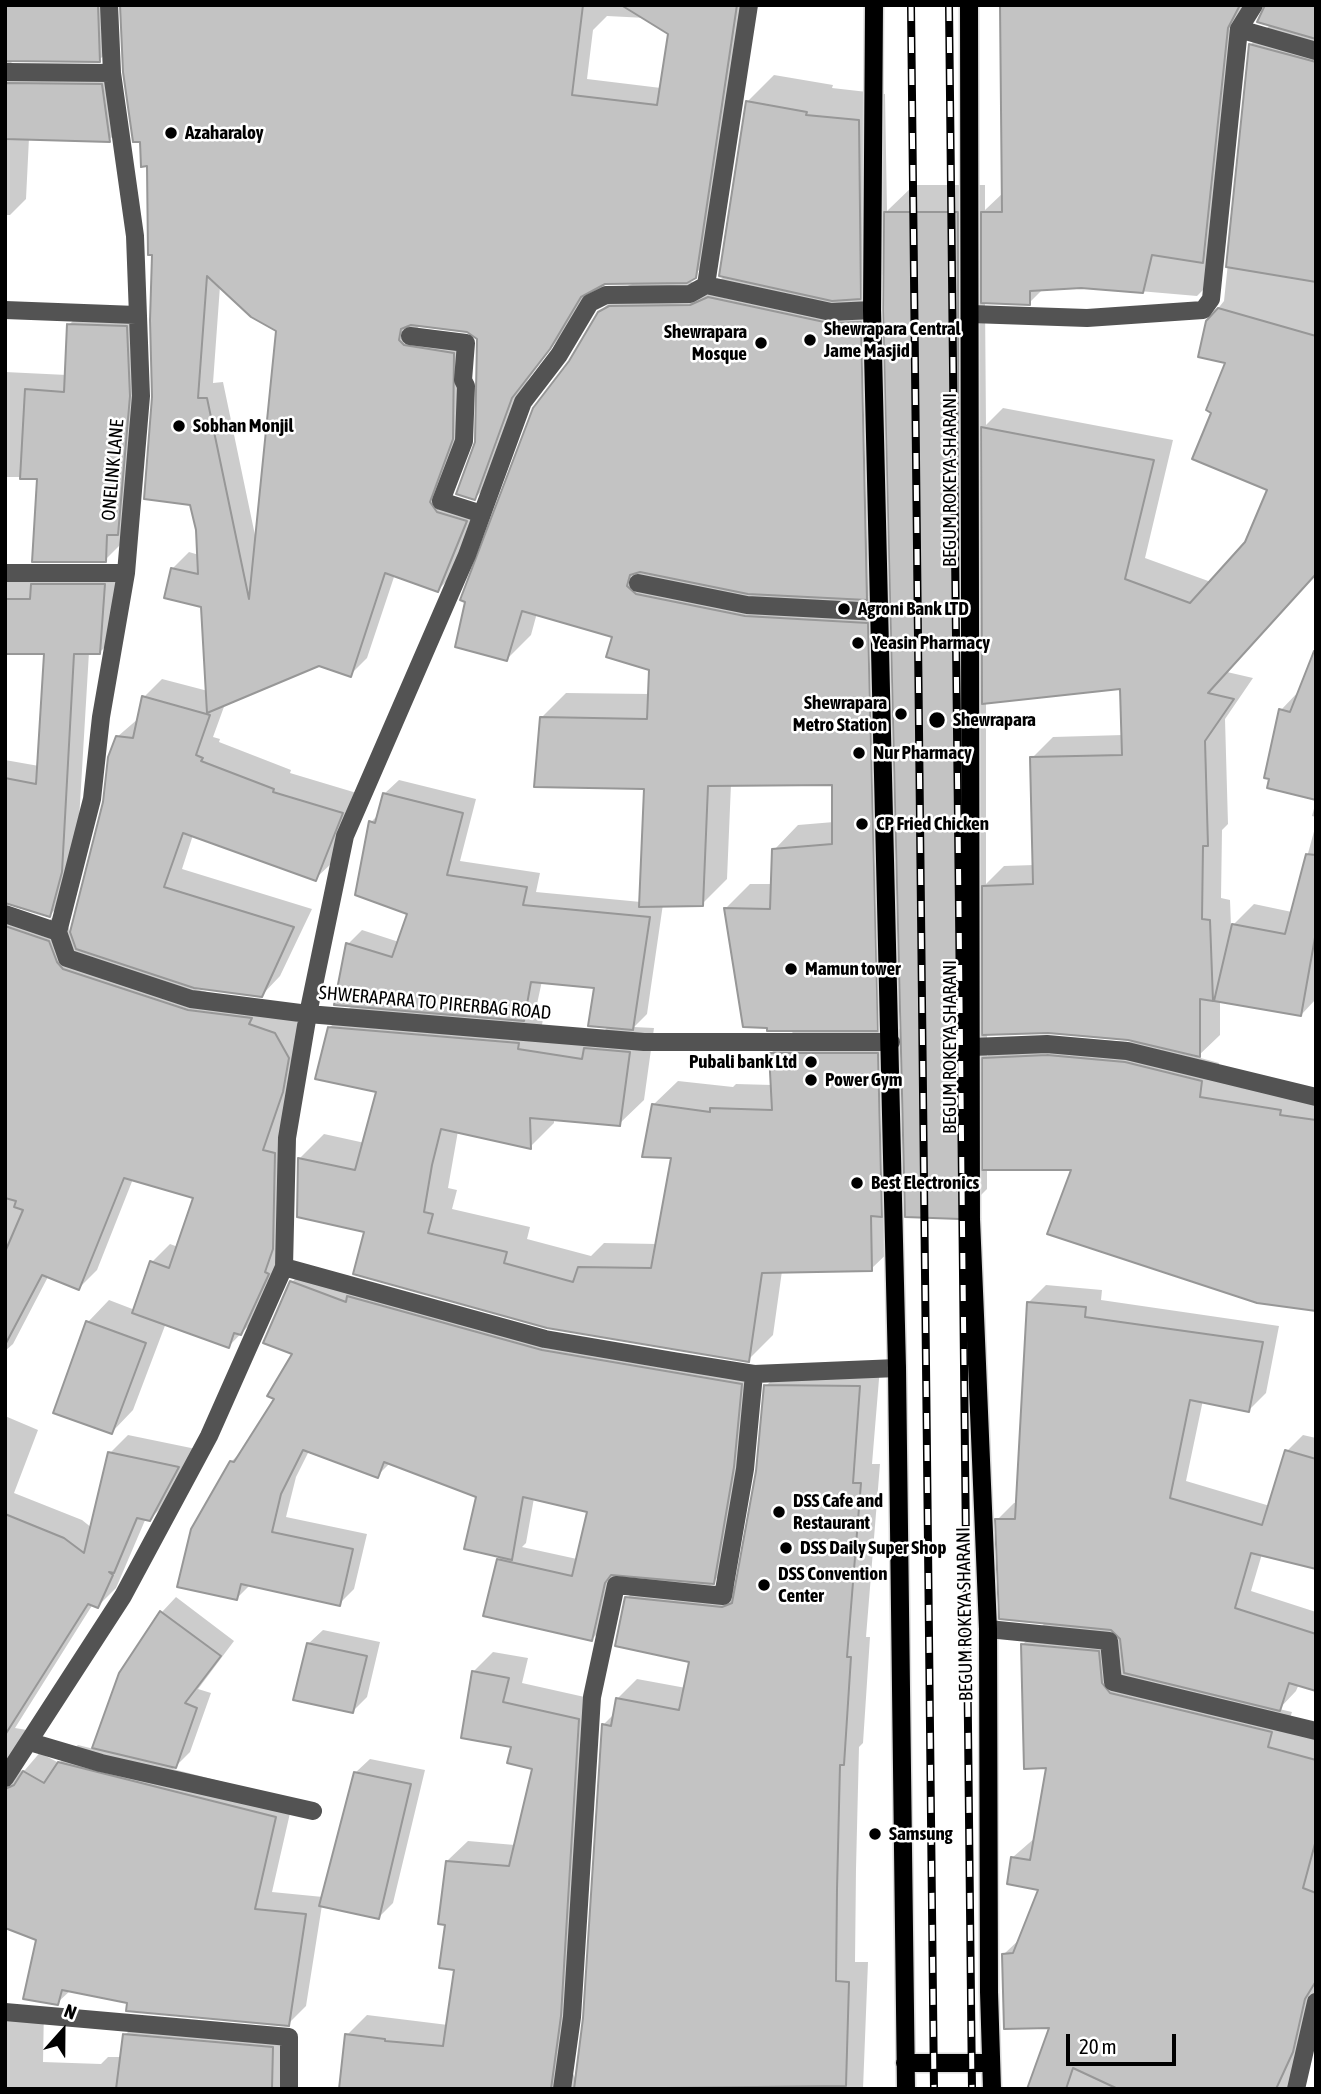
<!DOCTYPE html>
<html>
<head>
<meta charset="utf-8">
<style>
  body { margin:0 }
  #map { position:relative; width:1321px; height:2094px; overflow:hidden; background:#fff; font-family:"Asap Condensed",sans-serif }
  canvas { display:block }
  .frame { position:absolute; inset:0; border:7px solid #000; pointer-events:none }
  .north { position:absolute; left:28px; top:1996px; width:70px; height:70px; -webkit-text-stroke:5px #fff; paint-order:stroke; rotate:21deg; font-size:19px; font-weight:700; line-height:28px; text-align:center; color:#000 }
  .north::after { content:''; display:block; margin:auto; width:24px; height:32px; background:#000; clip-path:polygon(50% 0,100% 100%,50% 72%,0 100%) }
  .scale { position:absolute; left:1066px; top:2034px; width:110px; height:32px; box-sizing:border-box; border:4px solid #000; border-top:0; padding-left:9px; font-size:21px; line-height:24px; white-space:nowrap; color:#000; -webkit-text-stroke:5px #fff; paint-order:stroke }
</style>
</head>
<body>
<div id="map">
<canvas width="1321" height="2094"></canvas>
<div class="frame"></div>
<div class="north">N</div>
<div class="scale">20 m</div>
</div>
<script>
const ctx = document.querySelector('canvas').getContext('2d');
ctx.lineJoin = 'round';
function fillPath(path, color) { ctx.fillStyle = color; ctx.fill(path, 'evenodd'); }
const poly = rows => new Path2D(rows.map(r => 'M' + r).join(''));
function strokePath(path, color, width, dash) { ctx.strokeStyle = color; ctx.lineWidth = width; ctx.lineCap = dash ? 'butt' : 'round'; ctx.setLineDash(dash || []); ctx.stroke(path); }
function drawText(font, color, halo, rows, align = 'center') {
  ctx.font = font + ' "Asap Condensed",sans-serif'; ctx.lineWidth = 5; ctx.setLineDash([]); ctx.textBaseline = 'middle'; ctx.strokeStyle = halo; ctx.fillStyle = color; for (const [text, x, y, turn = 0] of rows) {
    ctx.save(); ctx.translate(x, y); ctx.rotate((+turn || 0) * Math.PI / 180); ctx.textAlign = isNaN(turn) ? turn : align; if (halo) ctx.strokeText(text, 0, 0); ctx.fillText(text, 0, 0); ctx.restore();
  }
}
fillPath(poly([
  [5,5,115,5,116,44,99,60,9,61,21,68,118,69,126,124,109,140,29,138,26,199,10,215,5,215],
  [121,5,750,5,711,260,685,282,716,281,727,276,747,102,774,75,833,85,832,88,885,94,887,211,914,185,985,185,985,210,1004,192,1002,5,1249,5,1218,275,1197,296,1081,286,1044,288,1029,303,985,301,986,425,1003,408,1173,440,1145,558,1211,582,1246,543,1269,489,1213,412,1228,362,1208,321,1224,301,1251,44,1271,24,1316,5,1316,574,1227,672,1253,678,1225,719,1228,824,1222,830,1221,898,1230,900,1231,927,1254,904,1292,912,1316,824,1316,999,1301,1015,1220,1000,1220,1035,1197,1057,1219,1063,1218,1079,1316,1100,1316,1309,1074,1168,987,1168,987,1189,959,1217,906,1190,895,1201,896,1245,871,1269,782,1271,773,1335,748,1360,366,1231,300,1158,324,1134,365,1143,379,1091,329,1028,353,1005,348,944,362,930,399,942,409,913,371,822,380,813,384,794,399,780,476,799,460,861,540,873,536,892,641,902,646,787,541,718,566,693,650,694,651,669,614,635,537,613,531,635,507,659,570,362,599,313,625,287,637,282,605,282,590,290,565,330,528,380,491,482,475,498,478,338,468,330,415,323,420,330,469,337,468,421,445,485,453,496,482,505,454,574,438,590,395,574,367,658,350,675,318,664,225,704,213,737,220,739,219,742,291,770,290,773,360,794,334,861,315,879,193,835,182,869,312,909,280,976,262,995,192,988,293,1015,306,1039,280,1132,290,1229,259,1315,229,1346,166,1323,133,1410,112,1432,88,1322,109,1300,135,1310,152,1262,170,1244,178,1247,195,1197,133,1179,97,1270,79,1288,49,1275,13,1344,5,1351,5,914,44,925,52,918,67,923,71,935,105,802,117,737,139,718,144,697,162,679,208,691,203,605,173,568,189,552,199,555,198,530,192,504,154,397,154,253,149,165,142,141],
  [607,16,646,18,670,33,661,88,587,79,593,30],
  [885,272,885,298,858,299],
  [220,286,277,330,256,540,223,382,213,383],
  [891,574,892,599,868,597],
  [1122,687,1123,735,1053,737,1032,758,1034,865,1004,866,986,884,986,702],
  [834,783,834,822,798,825,774,850,772,884,750,884,726,908,796,1029,770,1054,772,1085,736,1084,733,1087,678,1081,653,1105,673,1157,657,1244,604,1243,591,1256,527,1239,530,1227,452,1209,457,1190,448,1188,458,1131,530,1147,554,1123,554,1118,619,1124,644,1100,654,1028,634,1027,647,1014,663,904,702,904,727,879,731,784],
  [542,981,596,986,609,1026,601,1034,542,1025,543,1019,524,1017,537,1004],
  [902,1004,902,1029,876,1029],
  [1048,1031,1128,1038,1148,1043,1066,1038,1002,1040,987,1056,987,1033],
  [85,308,143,311,121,544,105,560,38,477,5,477,5,372,67,375,69,325],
  [5,568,120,569,116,636,100,652,89,652,77,854,66,899,50,915,5,902,5,760,39,766,46,652,5,652],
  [1300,690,1316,798,1281,710],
  [1316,801,1316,817,1312,816],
  [307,1267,558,1336,756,1369,728,1567,710,1585,736,1587,758,1471,766,1386,786,1366,880,1367,872,1464,880,1464,866,1637,870,1637,863,1743,859,1747,856,1869,855,1962,868,1962,863,2089,341,2089,347,2035,367,2015,448,2025,456,1968,447,1923,447,1861,468,1841,515,1845,534,1768,513,1746,473,1672,493,1652,528,1658,522,1683,598,1700,570,2067,575,2078,585,2018,603,1725,615,1713,617,1699,637,1679,686,1688,691,1661,627,1598,649,1576,618,1574,607,1624,592,1639,498,1560,503,1556,478,1496,391,1462,377,1476,309,1451,296,1477,286,1517,367,1534,354,1589,339,1604,250,1585,237,1598,231,1462,244,1449,276,1398,294,1353,292,1282],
  [534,1498,589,1511,577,1559,522,1547,526,1543],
  [1046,1285,1102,1290,1101,1300,1279,1326,1266,1393,1249,1410,1203,1400,1186,1481,1270,1506,1286,1452,1303,1435,1316,1438,1316,1567,1262,1554,1251,1591,1316,1612,1316,1689,1299,1684,1296,1691,1279,1709,1292,1712,1287,1727,1316,1734,1316,2017,1287,2089,1028,2089,1051,2026,1004,1954,1022,1937,1041,1889,1013,1857,1036,1837,1048,1766,1023,1644,1046,1622,997,1520,1014,1503,1018,1503,1029,1302],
  [5,1416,38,1430,14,1493,82,1520,92,1528,110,1453,128,1435,196,1449,168,1501,150,1519,146,1518,116,1588,98,1606,93,1604,15,1728,27,1730,17,1771,25,1770,48,1743,44,1755,59,1763,78,1745,94,1749,120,1674,162,1612,176,1597,234,1641,198,1689,211,1693,190,1752,173,1769,293,1800,272,1892,323,1897,355,1773,370,1759,425,1770,393,1903,379,1917,322,1905,306,2006,288,2024,129,2002,71,1990,57,2003,38,1939,5,1926],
  [323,1630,380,1642,367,1697,353,1711,308,1644],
  [5,2006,44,2008,43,2062,101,2064,108,2057,122,2057,125,2035,143,2017,290,2030,289,2077,278,2089,5,2089]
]), '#0003');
const building = poly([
  [5,5,98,5,100,62,5,61,5,5],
  [120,5,583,5,572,95,657,105,668,34,621,5,737,5,696,278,687,283,605,284,581,297,550,349,512,398,475,500,456,494,475,442,477,339,467,332,411,325,401,329,399,340,404,345,454,353,453,439,430,502,437,512,467,521,438,592,385,573,351,677,319,666,207,713,201,607,164,598,171,568,198,574,196,530,190,505,144,499,152,397,150,320,152,255,148,255,147,166,141,167,140,142,133,142,123,72,120,5],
  [207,276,251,317,276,331,249,599,207,398,198,398,207,276],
  [1000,5,1240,5,1228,28,1203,263,1152,255,1143,293,1081,288,1030,291,1030,305,981,303,981,212,1002,212,1000,5],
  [1265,5,1316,5,1316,39,1257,22,1265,5],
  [1249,44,1316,62,1316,282,1226,267,1249,44],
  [5,83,102,84,110,142,5,139,5,83],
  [746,101,807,112,806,115,859,120,861,299,832,301,719,276,746,101],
  [884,212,958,212,960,1219,905,1217,883,310,884,212],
  [708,297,829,323,861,322,867,600,748,594,640,572,630,575,627,586,636,594,745,616,868,623,878,1031,767,1031,767,1028,743,1027,724,908,770,909,772,849,832,844,832,785,708,786,703,906,639,907,644,789,534,787,540,717,647,719,649,670,606,657,612,637,522,611,507,661,455,647,465,602,460,600,533,408,569,361,598,312,609,306,690,305,708,297],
  [1218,308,1316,336,1316,574,1208,693,1234,699,1205,741,1208,846,1203,846,1202,919,1210,920,1213,1001,1200,999,1200,1057,1128,1040,1048,1033,982,1035,982,886,1033,884,1030,757,1122,755,1120,689,982,704,981,427,1154,460,1125,579,1190,603,1245,542,1267,490,1192,459,1211,413,1206,410,1225,363,1198,357,1206,321,1218,308],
  [67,324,127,326,130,396,118,535,107,535,106,562,32,562,37,479,20,479,25,389,64,392,67,324],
  [31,584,105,584,100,654,74,654,62,872,50,917,5,903,5,778,36,784,44,654,5,654,5,599,30,599,31,584],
  [1314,651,1316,651,1316,800,1267,788,1269,779,1264,778,1279,709,1290,712,1314,651],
  [142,696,210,715,196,755,203,758,201,761,274,789,273,792,343,813,316,881,183,833,164,887,294,927,262,997,194,988,76,949,70,932,103,802,108,757,116,736,133,738,142,696],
  [383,793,463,813,447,875,527,887,523,905,650,917,633,1030,588,1026,594,988,531,982,524,1021,334,1005,346,943,392,957,407,914,355,895,369,821,375,823,383,793],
  [1306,854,1316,855,1316,932,1301,1016,1214,1001,1232,924,1285,934,1306,854],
  [5,926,49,941,57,962,63,969,188,1010,252,1018,249,1024,275,1033,289,1058,283,1092,263,1150,275,1153,273,1249,265,1272,269,1274,241,1335,234,1333,229,1348,132,1313,150,1261,169,1268,193,1198,124,1178,79,1290,42,1275,5,1345,5,1252,23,1210,14,1207,16,1201,5,1198,5,926],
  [328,1027,519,1043,518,1049,582,1059,584,1048,630,1052,620,1126,530,1118,531,1149,441,1129,432,1165,424,1212,433,1214,428,1233,507,1252,504,1263,573,1282,578,1267,651,1268,671,1158,642,1157,652,1104,710,1112,710,1108,772,1110,769,1053,878,1053,882,1217,871,1216,872,1271,762,1273,749,1362,547,1328,353,1274,364,1232,297,1217,298,1158,355,1170,376,1092,315,1079,328,1027],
  [1047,1055,1125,1062,1202,1081,1200,1097,1281,1110,1280,1115,1316,1120,1316,1311,1257,1303,1047,1234,1071,1170,982,1170,982,1058,1047,1055],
  [290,1281,346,1302,347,1296,542,1350,742,1384,734,1467,714,1584,611,1575,605,1583,592,1641,483,1616,497,1559,572,1576,587,1512,523,1497,512,1560,464,1549,476,1497,384,1462,378,1478,303,1450,281,1494,272,1532,353,1549,340,1606,241,1584,237,1600,177,1587,191,1529,230,1461,234,1462,274,1399,267,1396,292,1354,263,1343,290,1281],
  [1027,1302,1086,1307,1085,1317,1263,1342,1249,1412,1190,1400,1170,1498,1262,1525,1285,1450,1316,1459,1316,1569,1251,1553,1235,1608,1316,1634,1316,1691,1289,1683,1280,1711,1124,1673,1120,1639,1111,1630,999,1619,995,1519,1015,1519,1027,1302],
  [86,1321,146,1343,112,1434,53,1413,86,1321],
  [764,1385,860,1386,853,1483,861,1483,847,1657,851,1657,844,1765,840,1765,837,1890,836,1981,849,1982,846,2086,574,2089,583,2018,602,1724,611,1726,616,1698,679,1710,689,1662,615,1646,625,1597,722,1607,732,1603,756,1471,764,1385],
  [108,1452,179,1467,150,1521,137,1518,114,1573,109,1572,113,1575,98,1608,88,1604,5,1735,5,1514,64,1538,84,1553,108,1452],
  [160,1611,221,1656,185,1703,197,1708,176,1768,92,1748,119,1673,160,1611],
  [307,1643,367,1656,353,1713,293,1700,307,1643],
  [1021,1644,1099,1651,1102,1683,1110,1693,1272,1732,1268,1747,1316,1760,1316,1840,1303,1888,1316,1893,1316,1981,1305,1999,1293,2052,1276,2089,1118,2089,1073,2068,1066,2089,1027,2089,1049,2028,1004,2029,1002,1954,1013,1953,1038,1890,1007,1884,1011,1857,1030,1860,1046,1768,1024,1769,1021,1644],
  [472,1671,509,1678,503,1702,579,1719,561,2016,551,2089,339,2089,345,2034,385,2039,385,2041,443,2046,454,1970,439,1968,445,1925,438,1924,446,1861,509,1866,532,1769,507,1763,511,1747,461,1738,472,1671],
  [58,1762,276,1817,255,1909,306,1914,289,2026,126,2011,127,2003,62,1990,58,2005,23,1999,36,1940,5,1928,5,1789,14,1785,23,1771,44,1783,58,1762],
  [354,1772,411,1784,379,1919,319,1906,354,1772],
  [123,2034,273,2047,272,2089,116,2089,123,2034]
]);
fillPath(building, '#c3c3c3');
strokePath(building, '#979797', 2);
const major = poly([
  [874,5,872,310,897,1368,906,2089],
  [969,5,971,1219,988,1629,989,1992,992,2089],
  [905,2063,991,2063]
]);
strokePath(major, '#dbdbdb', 21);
strokePath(poly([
  [749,5,706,285,831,312,872,310],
  [1239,29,1254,5],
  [5,72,112,73],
  [5,310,136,315],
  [971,314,1087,318,1203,310,1211,299,1239,29,1316,51],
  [410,336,466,343,463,380,466,386,464,441,441,501,482,514],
  [5,573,126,573],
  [638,583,747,605,879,612],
  [5,914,58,932,67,958,191,999,308,1014,644,1042,891,1042],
  [58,932,92,799,101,717,126,573,141,396,135,236,112,73,109,5],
  [972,1047,1047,1044,1127,1051,1316,1097],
  [284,1267,545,1339,674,1361,754,1374,897,1368],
  [988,1629,1109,1641,1113,1682,1316,1731],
  [30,1742,101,1763,313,1811],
  [5,1778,123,1596,209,1436,284,1267,287,1138,308,1014,345,836,467,555,523,402,559,355,590,303,606,295,690,294,706,285],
  [5,2012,289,2037,289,2089],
  [562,2089,572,2017,592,1697,616,1585,723,1596,745,1469,754,1374],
  [1296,2089,1316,2002]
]), '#535353', 18);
strokePath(major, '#000', 18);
const rail = poly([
  [911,5,934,2089],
  [949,5,972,2089]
]);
strokePath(rail, '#000', 8);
strokePath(rail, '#fff', 5, [16]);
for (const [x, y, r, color] of [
  [171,133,7,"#000"],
  [810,340,7,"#000"],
  [761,343,7,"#000"],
  [179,426,7,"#000"],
  [844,609,7,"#000"],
  [858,643,7,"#000"],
  [901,714,7,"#000"],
  [937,720,9,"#000"],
  [859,753,7,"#000"],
  [862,824,7,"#000"],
  [791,969,7,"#000"],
  [811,1062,7,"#000"],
  [811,1080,7,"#000"],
  [857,1183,7,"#000"],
  [779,1512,7,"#000"],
  [786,1548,7,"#000"],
  [764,1585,7,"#000"],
  [875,1834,7,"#000"]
]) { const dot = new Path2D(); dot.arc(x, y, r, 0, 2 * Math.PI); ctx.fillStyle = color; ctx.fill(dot); strokePath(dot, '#fff', 2.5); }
drawText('bold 19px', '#000', '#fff', [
  ["Azaharaloy",185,133],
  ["Shewrapara Central",824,329],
  ["Jame Masjid",824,351],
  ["Shewrapara",747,332,"right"],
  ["Mosque",747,354,"right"],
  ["Sobhan Monjil",193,426],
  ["Agroni Bank LTD",858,609],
  ["Yeasin Pharmacy",872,643],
  ["Shewrapara",887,703,"right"],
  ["Metro Station",887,725,"right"],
  ["Shewrapara",953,720],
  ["Nur Pharmacy",873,753],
  ["CP Fried Chicken",876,824],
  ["Mamun tower",805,969],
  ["Pubali bank Ltd",797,1062,"right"],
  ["Power Gym",825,1080],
  ["Best Electronics",871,1183],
  ["DSS Cafe and",793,1501],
  ["Restaurant",793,1523],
  ["DSS Daily Super Shop",800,1548],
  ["DSS Convention",778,1574],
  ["Center",778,1596],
  ["Samsung",889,1834]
], 'left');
drawText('19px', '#000', '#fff', [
  ["ONELINK LANE",113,470,-85],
  ["BEGUM ROKEYA SHARANI",950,480,-90],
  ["SHWERAPARA TO PIRERBAG ROAD",435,1003,5],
  ["BEGUM ROKEYA SHARANI",950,1047,-90],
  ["BEGUM ROKEYA SHARANI",965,1614,-91]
]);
</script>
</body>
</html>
